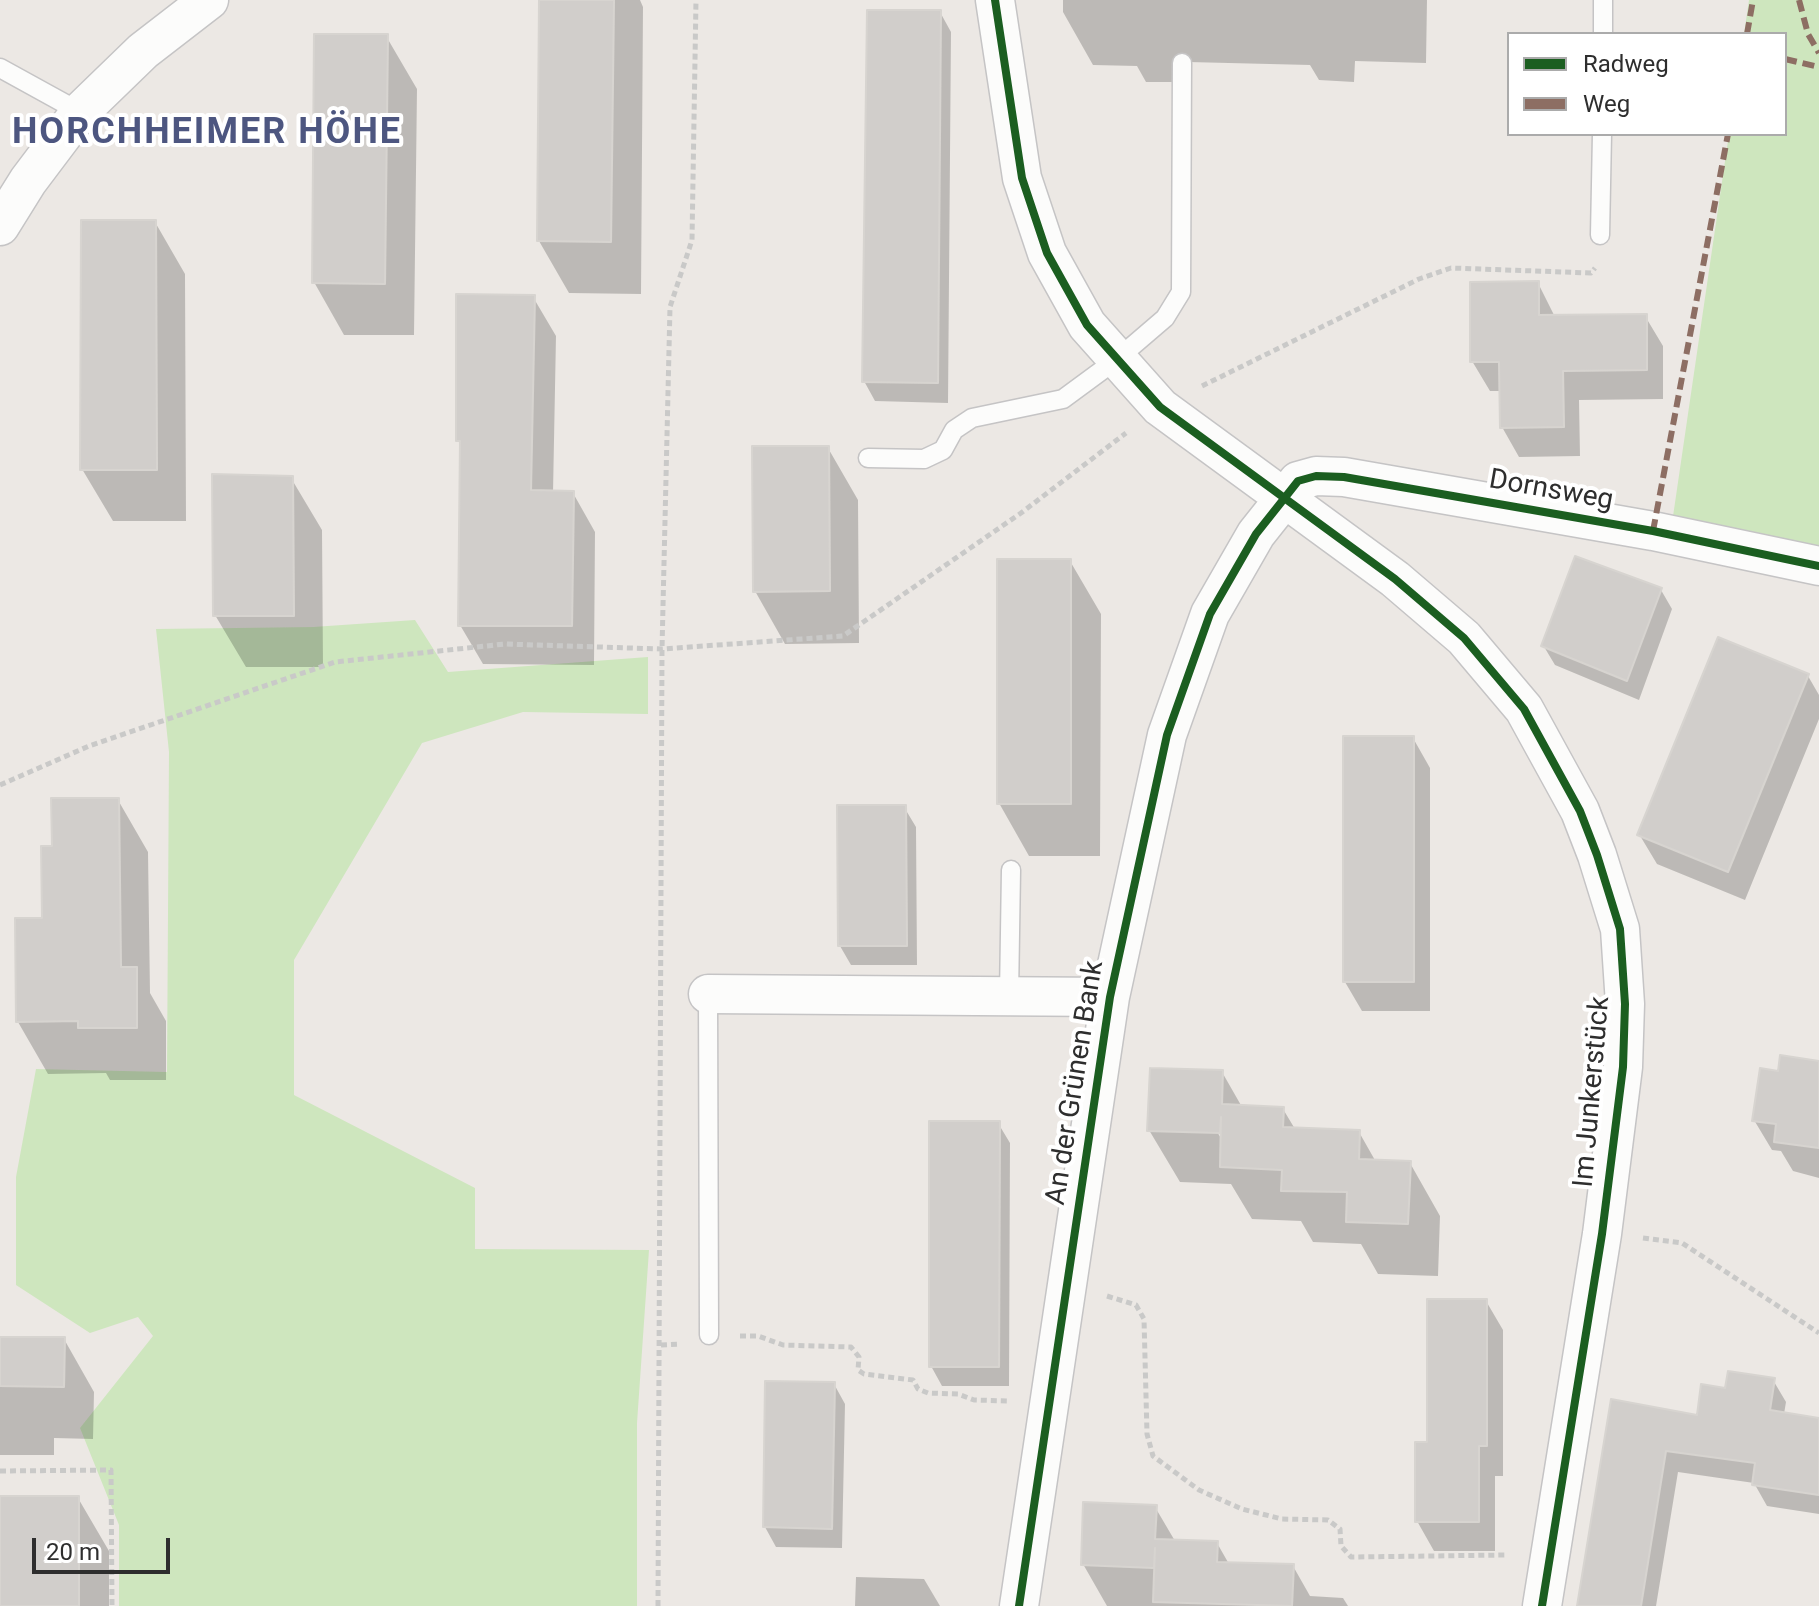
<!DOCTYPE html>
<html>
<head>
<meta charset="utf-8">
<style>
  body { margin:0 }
  #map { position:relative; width:1819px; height:1606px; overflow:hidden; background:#ece8e4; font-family:Roboto,sans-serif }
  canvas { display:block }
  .legend { position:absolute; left:1507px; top:32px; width:280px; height:104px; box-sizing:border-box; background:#fff; border:2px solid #ababab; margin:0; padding:10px 14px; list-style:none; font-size:24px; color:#2e2e2e }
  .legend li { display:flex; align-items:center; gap:16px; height:40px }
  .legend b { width:40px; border:2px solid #ababab }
  .scale { position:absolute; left:32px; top:1538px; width:138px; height:36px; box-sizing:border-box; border:4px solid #2e2e2e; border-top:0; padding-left:10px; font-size:24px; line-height:28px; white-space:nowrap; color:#2e2e2e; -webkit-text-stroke:6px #fff; paint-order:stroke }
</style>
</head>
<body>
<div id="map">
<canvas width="1819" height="1606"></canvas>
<ul class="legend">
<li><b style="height:10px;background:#1b5e20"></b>Radweg</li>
<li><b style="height:10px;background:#8d6e63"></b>Weg</li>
</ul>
<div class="scale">20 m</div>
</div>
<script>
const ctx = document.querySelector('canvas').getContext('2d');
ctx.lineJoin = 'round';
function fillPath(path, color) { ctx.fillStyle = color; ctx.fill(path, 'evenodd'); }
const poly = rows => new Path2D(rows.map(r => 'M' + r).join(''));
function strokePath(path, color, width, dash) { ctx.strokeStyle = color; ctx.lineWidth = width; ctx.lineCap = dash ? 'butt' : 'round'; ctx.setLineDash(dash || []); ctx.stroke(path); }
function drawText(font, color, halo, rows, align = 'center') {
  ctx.font = font + ' Roboto,sans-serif'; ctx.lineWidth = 8; ctx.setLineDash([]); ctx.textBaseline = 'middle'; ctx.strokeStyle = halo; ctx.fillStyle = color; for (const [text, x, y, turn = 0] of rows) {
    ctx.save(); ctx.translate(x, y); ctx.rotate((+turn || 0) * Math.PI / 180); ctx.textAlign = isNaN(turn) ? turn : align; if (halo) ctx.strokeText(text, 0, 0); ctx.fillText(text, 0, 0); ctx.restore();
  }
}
fillPath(poly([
  [1749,0,1819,0,1819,573,1671,530,1729,134,1785,134,1785,34,1744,34],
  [415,620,448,672,648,657,648,714,523,712,422,743,294,960,294,1095,475,1188,475,1249,649,1250,637,1423,637,1606,119,1606,119,1525,80,1428,153,1336,138,1317,90,1333,16,1285,16,1177,36,1069,167,1072,169,752,156,629,313,627]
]), '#cee6be');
fillPath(poly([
  [541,0,640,0,643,7,641,294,569,293,539,241],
  [1063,0,1427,0,1426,63,1355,61,1354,82,1319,80,1310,65,1188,62,1188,82,1146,82,1137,66,1093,65,1063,12],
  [940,12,951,32,948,403,875,401,864,381],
  [386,36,417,89,414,335,344,335,314,282],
  [155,222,185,274,186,521,113,521,82,469],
  [1538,283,1555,317,1645,316,1663,346,1663,399,1579,400,1580,456,1519,457,1502,427,1501,391,1490,391,1472,361],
  [533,297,556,336,553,493,573,493,595,532,594,665,483,664,460,625,462,447,458,441],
  [828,448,858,500,859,643,785,644,755,591],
  [291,478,322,530,323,667,246,667,215,615],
  [1070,561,1101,614,1100,856,1029,856,999,803],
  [1661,590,1672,609,1639,700,1555,665,1543,645],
  [1808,676,1819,695,1819,719,1745,900,1657,864,1639,834],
  [1413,738,1430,768,1430,1011,1362,1011,1345,982],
  [118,800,148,852,150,993,166,1021,166,1080,110,1080,106,1073,48,1074,18,1022,44,920,54,848],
  [904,807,916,827,917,965,851,965,840,946],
  [1819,1063,1819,1178,1793,1171,1781,1151,1772,1150,1754,1120,1780,1074],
  [1222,1072,1242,1107,1283,1109,1295,1129,1359,1132,1376,1162,1410,1163,1440,1216,1438,1276,1378,1274,1361,1244,1313,1242,1301,1221,1252,1219,1231,1184,1180,1182,1149,1130],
  [1217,1123,1222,1133,1222,1140,1213,1125],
  [998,1123,1010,1143,1009,1386,942,1386,931,1366],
  [1486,1301,1503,1330,1503,1476,1495,1476,1495,1551,1434,1551,1417,1521,1429,1444],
  [0,1339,64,1339,94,1392,93,1439,54,1438,54,1455,0,1455],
  [1773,1380,1786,1402,1784,1414,1819,1420,1819,1514,1767,1506,1754,1483,1678,1472,1656,1606,1579,1606,1612,1401,1698,1417,1726,1390],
  [834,1384,845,1404,842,1548,776,1547,765,1527],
  [78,1498,109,1551,109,1606,2,1606],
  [1155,1507,1175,1541,1217,1543,1229,1564,1293,1566,1310,1596,1343,1598,1348,1606,1107,1606,1083,1564],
  [856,1577,924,1579,940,1606,855,1606]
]), '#0003');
const building = poly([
  [539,0,614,0,611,242,537,241,539,0],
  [867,10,941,10,938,383,862,382,867,10],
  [314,34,388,34,385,284,312,283,314,34],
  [81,220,156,220,157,470,80,470,81,220],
  [1539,281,1539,315,1647,314,1647,370,1563,371,1564,427,1500,428,1499,362,1470,362,1470,282,1539,281],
  [456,294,535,295,531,490,574,491,572,626,458,626,460,441,456,441,456,294],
  [752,446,829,446,830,591,753,592,752,446],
  [212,474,293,476,294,616,213,616,212,474],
  [1575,556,1662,588,1627,681,1541,646,1575,556],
  [997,559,1071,559,1071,804,997,804,997,559],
  [1718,637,1809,674,1728,872,1637,835,1718,637],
  [1343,736,1414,736,1414,982,1343,982,1343,736],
  [51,798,119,798,121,967,137,967,137,1028,78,1028,78,1021,16,1022,15,918,42,918,41,846,52,846,51,798],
  [837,805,906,805,907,946,838,946,837,805],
  [1780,1055,1819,1061,1819,1148,1774,1142,1776,1124,1752,1121,1760,1068,1778,1071,1780,1055],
  [1150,1068,1223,1070,1222,1104,1284,1107,1283,1127,1360,1130,1359,1159,1411,1161,1408,1224,1346,1222,1347,1192,1281,1191,1282,1170,1220,1167,1221,1117,1220,1133,1147,1131,1150,1068],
  [929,1121,1000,1121,999,1367,929,1367,929,1121],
  [1427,1299,1487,1299,1487,1446,1479,1446,1479,1522,1415,1522,1415,1442,1427,1442,1427,1299],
  [0,1337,65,1337,64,1387,0,1386,0,1337],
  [1728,1371,1775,1378,1770,1410,1819,1418,1819,1495,1752,1485,1755,1463,1666,1451,1641,1606,1577,1606,1611,1399,1697,1415,1701,1384,1725,1388,1728,1371],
  [765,1381,835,1382,832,1529,763,1527,765,1381],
  [0,1496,79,1496,79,1606,0,1606,0,1496],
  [1083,1502,1157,1505,1155,1539,1218,1541,1217,1562,1294,1564,1292,1606,1153,1602,1155,1548,1154,1568,1081,1565,1083,1502]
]);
fillPath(building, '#d1cecb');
strokePath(building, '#d7d4d0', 2);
const service = poly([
  [1603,34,1603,0],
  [0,68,80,112],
  [1600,235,1602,134],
  [868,458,924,459,943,450,954,430,972,418,1063,399,1116,360,1165,318,1181,292,1182,63],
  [708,994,709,1335],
  [1009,996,1011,870]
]);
const minor = poly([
  [995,0,1022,178,1047,253,1087,325,1160,407,1395,579,1464,638,1524,709,1580,811,1597,855,1620,929,1625,1004,1623,1067,1602,1234,1542,1606],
  [0,226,28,181,80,112,143,51,209,0],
  [708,994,1110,997],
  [1019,1606,1110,997,1167,735,1210,614,1256,534,1283,500,1298,481,1316,476,1344,477,1653,531,1819,566]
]);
strokePath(service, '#c5c4c5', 21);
strokePath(minor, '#c5c4c5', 41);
strokePath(poly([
  [1202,386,1419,279,1451,268,1591,273,1595,268],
  [0,785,89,746,335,662,505,644,662,649,843,636,1021,513,1126,433],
  [1643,1238,1682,1243,1819,1333],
  [1107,1296,1136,1305,1144,1319,1147,1434,1153,1456,1199,1490,1242,1509,1282,1519,1328,1520,1340,1529,1341,1546,1351,1557,1507,1555],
  [740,1336,758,1336,783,1345,851,1347,859,1357,858,1370,864,1374,913,1380,918,1389,928,1393,958,1394,974,1400,1009,1401],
  [661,1345,680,1344],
  [0,1471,111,1470,112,1606],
  [658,1606,662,649,670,307,692,240,696,0]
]), '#c9c9c8', 5, [6, 4]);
strokePath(service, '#fcfcfb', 18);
strokePath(minor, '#fcfcfb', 38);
strokePath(poly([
  [1799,0,1808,34,1819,53],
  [1747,34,1753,0],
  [1785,59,1819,67],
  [1653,531,1728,134]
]), '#8d6e63', 6, [12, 6]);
strokePath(poly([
  [995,0,1022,178,1047,253,1087,325,1160,407,1395,579,1464,638,1524,709,1580,811,1597,855,1620,929,1625,1004,1623,1067,1602,1234,1542,1606],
  [1019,1606,1110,997,1167,735,1210,614,1256,534,1283,500,1298,481,1316,476,1344,477,1653,531,1819,566]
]), '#1b5e20', 8);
drawText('28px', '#2e2e2e', '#fff', [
  ["Dornsweg",1551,491,10],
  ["An der Grünen Bank",1076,1083,-81],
  ["Im Junkerstück",1593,1092,-85]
]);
ctx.letterSpacing = '2px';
drawText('bold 36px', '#4d5680', '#fff', [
  ["HORCHHEIMER HÖHE",207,134]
]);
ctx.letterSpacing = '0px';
</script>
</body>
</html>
